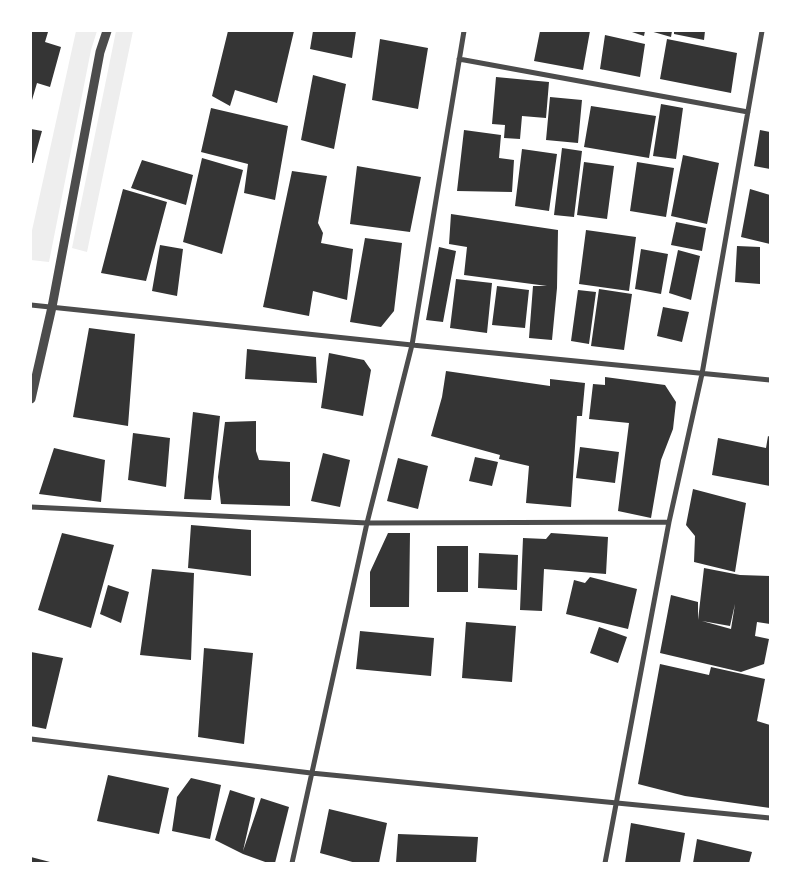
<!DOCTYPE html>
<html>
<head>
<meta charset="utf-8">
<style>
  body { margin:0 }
  #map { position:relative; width:801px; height:894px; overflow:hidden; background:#fff; font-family:"DM Sans",sans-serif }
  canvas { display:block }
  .frame { position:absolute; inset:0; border:32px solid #fff; pointer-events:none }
</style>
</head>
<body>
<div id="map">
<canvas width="801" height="894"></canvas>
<div class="frame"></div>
</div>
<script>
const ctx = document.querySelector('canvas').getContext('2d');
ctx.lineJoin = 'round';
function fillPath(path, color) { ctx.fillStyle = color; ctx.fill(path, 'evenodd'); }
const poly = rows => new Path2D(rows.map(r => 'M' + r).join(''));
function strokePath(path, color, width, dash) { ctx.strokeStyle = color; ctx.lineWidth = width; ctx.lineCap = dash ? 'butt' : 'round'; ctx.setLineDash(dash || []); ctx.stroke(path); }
fillPath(poly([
  [76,31,97,31,91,50,49,262,31,260,31,235],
  [116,31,133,31,87,252,72,248]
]), '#eee');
fillPath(poly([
  [31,31,48,32,45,42,61,47,50,87,37,83,32,100],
  [228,31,294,31,277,103,235,90,230,106,212,96],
  [313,31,356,31,352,58,310,49],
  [540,31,590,31,583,70,534,61],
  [629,31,645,31,644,36],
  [650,31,672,31,671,37],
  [674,31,705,31,704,40,674,34],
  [605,35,645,44,640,77,600,69],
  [380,39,428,48,418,109,372,100],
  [667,39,737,53,731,93,660,79],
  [313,75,346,84,334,149,301,140],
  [496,77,549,82,546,118,522,116,520,139,504,138,505,125,492,124],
  [550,97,582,100,578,143,546,140],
  [661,104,683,108,676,159,653,156],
  [591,106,656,116,649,158,584,147],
  [211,108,288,126,275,200,244,193,248,164,201,152],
  [31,129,42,131,33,163,31,163],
  [464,130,501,135,499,158,514,160,512,192,457,191],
  [760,130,770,132,770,169,754,166],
  [562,148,582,151,574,217,554,215],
  [522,149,557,154,549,211,515,206],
  [683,155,719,163,707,224,671,216],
  [202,158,243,170,222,254,183,242],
  [142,160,193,175,186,205,131,188],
  [584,162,614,166,607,219,577,215],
  [637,162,674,168,666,217,630,211],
  [357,166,421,177,410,232,350,224],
  [292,171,327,176,318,223,323,233,321,243,353,249,347,300,313,291,309,316,263,307],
  [123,189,167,202,146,281,101,273],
  [750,189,770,195,770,244,741,237],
  [451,214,558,230,557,288,552,340,529,338,533,286,547,286,464,275,467,247,449,244],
  [676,222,706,228,702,251,671,245],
  [586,230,636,237,629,291,579,284],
  [365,238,402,243,394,311,381,327,350,322],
  [160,245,183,249,177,296,152,291],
  [737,246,760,247,760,284,735,282],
  [439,247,456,251,443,322,426,320],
  [641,249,668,254,661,294,635,289],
  [678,250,700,256,691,300,669,293],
  [456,279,492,283,487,333,450,328],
  [497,286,529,290,525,328,492,325],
  [599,289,632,294,624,350,591,346],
  [578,290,596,292,589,344,571,341],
  [663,307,689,312,682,342,657,336],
  [89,328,135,334,128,426,73,417],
  [247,349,316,357,317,383,245,379],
  [329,353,364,360,371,370,363,416,321,408],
  [446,371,550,386,550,379,585,383,582,416,577,416,571,507,526,503,529,466,499,459,500,455,431,436,442,397],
  [605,377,665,385,676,402,673,429,661,460,651,518,618,511,629,423,589,419,593,384,605,385],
  [193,412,220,416,211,500,184,499],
  [256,421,256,451,259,460,290,462,290,506,221,504,218,477,225,422],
  [133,433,170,438,166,487,128,480],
  [768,436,770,437,770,486,712,475,718,438,766,448],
  [580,447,619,452,615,483,576,478],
  [54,448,105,460,101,502,39,494],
  [323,453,350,460,340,507,311,501],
  [475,457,498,462,492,486,469,481],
  [398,458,428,466,418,509,387,501],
  [693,489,746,503,735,572,694,562,695,536,686,525],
  [191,525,251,530,251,576,188,568],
  [62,533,114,545,91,628,38,610],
  [388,533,410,533,409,607,370,607,370,572],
  [551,533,608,537,606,574,544,569,542,611,520,610,523,538,546,539],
  [437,546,468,546,468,592,437,592],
  [479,553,518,555,517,590,478,588],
  [704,568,740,575,770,576,770,624,757,622,755,636,769,639,764,664,741,672,660,653,671,595,698,602,698,620],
  [735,604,731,629,702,621,730,626],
  [152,569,194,573,191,660,140,655],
  [590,577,637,589,628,629,566,614,574,580,585,583],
  [108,585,129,592,121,623,100,614],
  [466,622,516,626,512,682,462,678],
  [599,627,627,637,618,663,590,653],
  [360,631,434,638,431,676,356,669],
  [204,648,253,653,244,744,198,737],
  [31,652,63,658,46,729,31,726],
  [660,664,709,675,711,667,765,679,757,721,770,725,770,808,685,796,638,784],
  [108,775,169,788,159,834,97,821],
  [191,778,221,785,210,839,172,831,177,797],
  [230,790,255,798,243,851,261,798,289,807,275,863,268,863,243,854,215,840],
  [329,809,387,823,379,863,356,863,320,853],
  [631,823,685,833,680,863,625,863],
  [398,834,478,837,476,863,396,863],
  [697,839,752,852,749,863,693,863],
  [31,857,50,862,50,863,31,863]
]), '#353535');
strokePath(poly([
  [459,59,748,112],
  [31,305,412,345,770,380],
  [31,507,367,523,669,522],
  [31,739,311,773,770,818],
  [292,863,367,523,412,345,464,31],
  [605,863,669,522,702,374,762,31]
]), '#4c4c4c', 5);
strokePath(poly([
  [31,399,52,307,100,52,107,31]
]), '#4c4c4c', 9);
</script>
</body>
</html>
